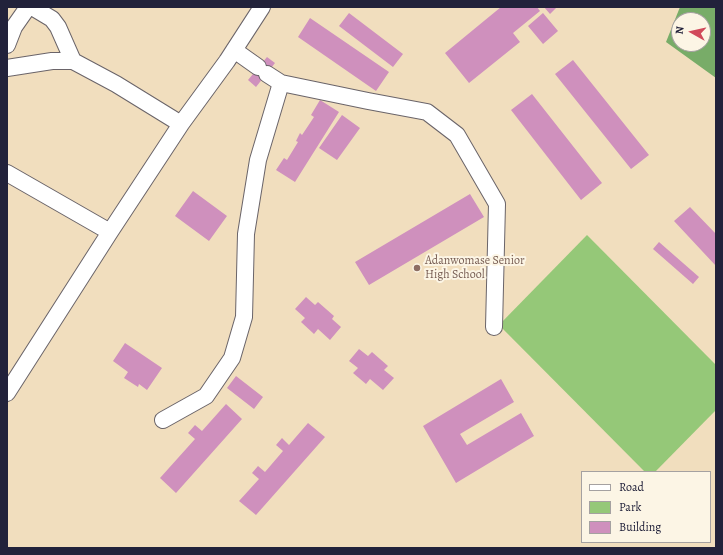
<!DOCTYPE html>
<html>
<head>
<meta charset="utf-8">
<style>
  body { margin:0 }
  #map { position:relative; width:723px; height:555px; overflow:hidden; background:#f1debe; font-family:Alegreya,serif }
  canvas { display:block }
  .frame { position:absolute; inset:0; border:8px solid #22223b; pointer-events:none }
  .legend { position:absolute; left:581px; top:471px; width:130px; height:72px; box-sizing:border-box; background:#fcf5e5; border:1px solid #a5a1a1; margin:0; padding:5px 7px; list-style:none; font-size:12px; color:#22223b }
  .legend li { display:flex; align-items:center; gap:8px; height:20px }
  .legend b { width:20px; border:1px solid #a5a1a1 }
  .north { position:absolute; left:671px; top:12px; width:40px; height:40px; box-sizing:border-box; background:#fcf5e5; border:1px solid #a5a1a1; border-radius:50%; rotate:278deg; font-size:11px; font-weight:700; line-height:16px; text-align:center; color:#22223b }
  .north::after { content:''; display:block; margin:auto; width:14px; height:18px; background:#d1495b; clip-path:polygon(50% 0,100% 100%,50% 72%,0 100%) }
</style>
</head>
<body>
<div id="map">
<canvas width="723" height="555"></canvas>
<div class="frame"></div>
<ul class="legend">
<li><b style="height:5px;background:#fff"></b>Road</li>
<li><b style="height:11px;background:#95c878"></b>Park</li>
<li><b style="height:11px;background:#cf90bd"></b>Building</li>
</ul>
<div class="north">N</div>
</div>
<script>
const ctx = document.querySelector('canvas').getContext('2d');
ctx.lineJoin = 'round';
function fillPath(path, color) { ctx.fillStyle = color; ctx.fill(path, 'evenodd'); }
const poly = rows => new Path2D(rows.map(r => 'M' + r).join(''));
function strokePath(path, color, width, dash) { ctx.strokeStyle = color; ctx.lineWidth = width; ctx.lineCap = dash ? 'butt' : 'round'; ctx.setLineDash(dash || []); ctx.stroke(path); }
function drawText(font, color, halo, rows, align = 'center') {
  ctx.font = font + ' Alegreya,serif'; ctx.lineWidth = 4; ctx.setLineDash([]); ctx.textBaseline = 'middle'; ctx.strokeStyle = halo; ctx.fillStyle = color; for (const [text, x, y, turn = 0] of rows) {
    ctx.save(); ctx.translate(x, y); ctx.rotate((+turn || 0) * Math.PI / 180); ctx.textAlign = isNaN(turn) ? turn : align; if (halo) ctx.strokeText(text, 0, 0); ctx.fillText(text, 0, 0); ctx.restore();
  }
}
fillPath(poly([
  [587,235,716,365,716,410,655,472,645,472,499,325]
]), '#95c878');
fillPath(poly([
  [680,7,716,7,716,78,666,42],
  [679,20,703,20,703,44,679,44]
]), '#78ac68');
fillPath(poly([
  [501,7,537,7,540,11,513,33,520,42,469,83,445,53],
  [544,7,557,7,550,14],
  [349,13,403,54,393,67,339,26],
  [543,13,558,31,543,44,528,26],
  [310,18,389,72,376,91,298,37],
  [267,57,275,63,256,87,248,80],
  [573,60,649,155,631,169,555,74],
  [532,94,602,183,581,200,511,110],
  [320,100,339,112,295,182,276,170,284,158,287,160,298,142,296,141,300,133,302,135,314,117,311,115],
  [342,115,360,128,337,160,319,148],
  [193,191,227,216,209,241,175,216],
  [470,194,484,217,369,285,355,262],
  [690,207,716,234,716,266,674,221],
  [659,242,699,277,693,284,653,249],
  [306,297,315,305,318,302,334,316,332,319,341,327,330,340,318,329,314,334,301,322,305,318,295,309],
  [125,343,162,368,147,390,139,384,138,387,124,378,128,372,113,361],
  [359,349,368,356,372,352,388,366,384,370,394,378,383,390,370,379,366,384,353,373,358,368,349,361],
  [236,376,263,397,254,409,227,388],
  [501,379,514,402,460,434,467,445,521,413,534,436,456,483,423,426],
  [226,404,242,419,176,493,160,478,195,439,188,433,195,425,202,431],
  [308,423,325,437,256,515,239,501,259,479,252,473,258,466,265,472,283,451,276,445,282,438,289,445]
]), '#cf90bd');
const minor = poly([
  [32,7,52,19,58,27,73,61],
  [7,45,14,27,28,7],
  [234,50,258,67],
  [7,68,52,61,73,61,116,84,181,124],
  [267,74,281,83,368,101,427,112,457,135,497,204,494,327],
  [7,173,110,232],
  [7,393,110,232,181,124,227,61,262,7],
  [163,420,206,396,232,358,244,317,246,234,258,160,281,83]
]);
strokePath(minor, '#6a6469', 18);
strokePath(minor, '#fff', 16);
for (const [x, y, r, color] of [
  [417,268,4,"#8d6e63"]
]) { const dot = new Path2D(); dot.arc(x, y, r, 0, 2 * Math.PI); ctx.fillStyle = color; ctx.fill(dot); strokePath(dot, '#fcf5e5', 1.5); }
drawText('12px', '#785e54', '#fcf5e5', [
  ["Adanwomase Senior",425,261],
  ["High School",425,275]
], 'left');
</script>
</body>
</html>
